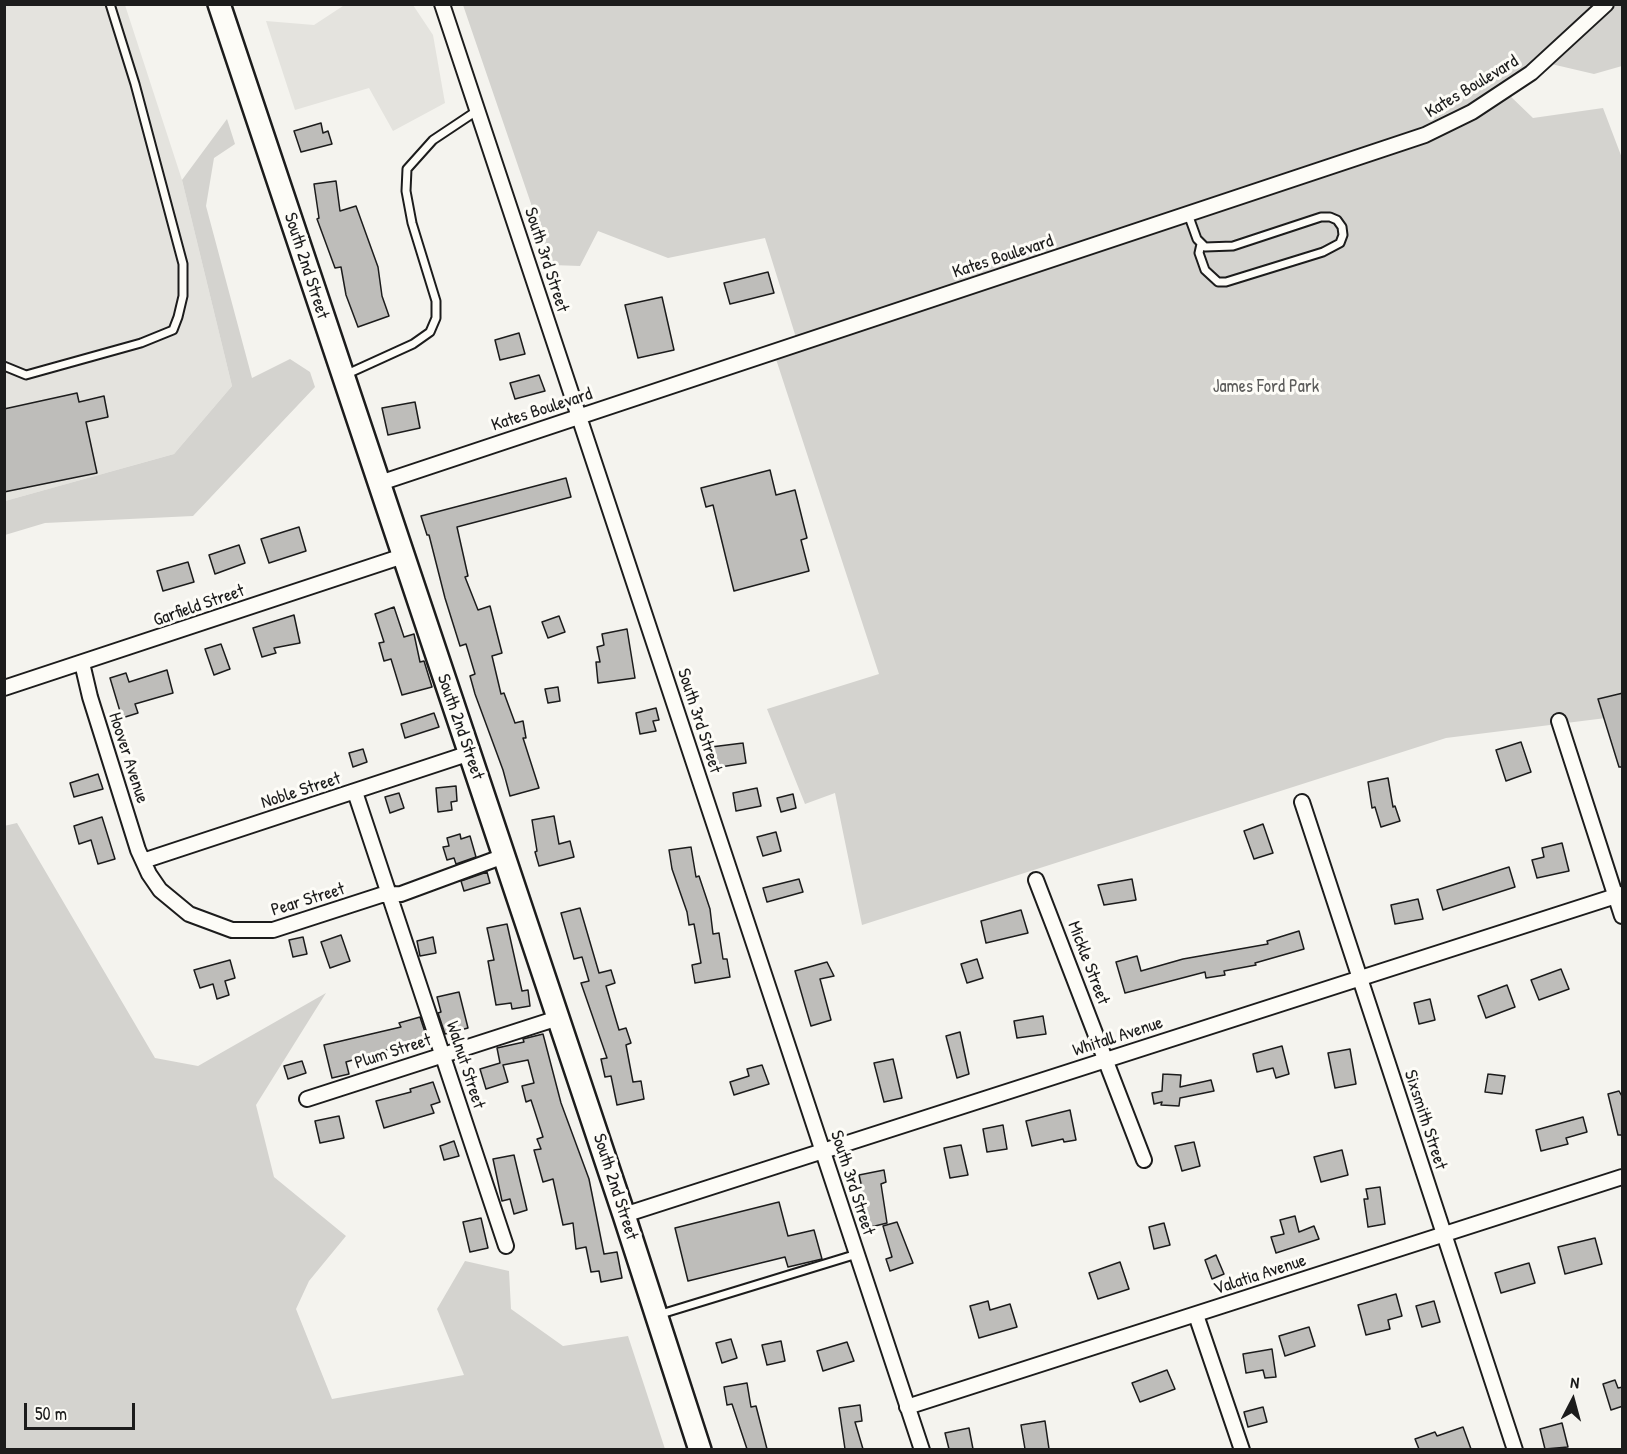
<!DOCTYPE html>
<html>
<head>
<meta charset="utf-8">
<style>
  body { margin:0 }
  #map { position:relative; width:1627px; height:1454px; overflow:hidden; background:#f4f3ee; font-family:"Patrick Hand",sans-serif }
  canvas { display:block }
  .frame { position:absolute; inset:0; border:6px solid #1c1c1c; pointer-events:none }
  .north { position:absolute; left:1543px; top:1370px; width:60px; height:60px; -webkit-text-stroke:4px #fdfcf7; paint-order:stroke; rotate:6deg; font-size:16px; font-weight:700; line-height:24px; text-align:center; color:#1c1c1c }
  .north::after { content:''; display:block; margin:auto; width:21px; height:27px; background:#1c1c1c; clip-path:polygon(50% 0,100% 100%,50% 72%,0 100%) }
  .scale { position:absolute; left:24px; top:1403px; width:111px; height:27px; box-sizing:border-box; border:3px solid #1c1c1c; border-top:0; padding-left:8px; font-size:18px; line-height:21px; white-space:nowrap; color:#1c1c1c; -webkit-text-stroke:4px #fdfcf7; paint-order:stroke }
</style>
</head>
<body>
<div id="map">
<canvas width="1627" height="1454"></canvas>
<div class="frame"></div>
<div class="north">N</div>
<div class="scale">50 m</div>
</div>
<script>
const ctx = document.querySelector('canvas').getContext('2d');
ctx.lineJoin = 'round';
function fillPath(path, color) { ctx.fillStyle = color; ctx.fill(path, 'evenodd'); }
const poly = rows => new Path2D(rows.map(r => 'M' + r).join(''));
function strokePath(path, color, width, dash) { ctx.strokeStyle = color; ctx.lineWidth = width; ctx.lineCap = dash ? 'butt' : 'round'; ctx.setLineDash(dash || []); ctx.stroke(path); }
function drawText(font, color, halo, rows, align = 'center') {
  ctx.font = font + ' "Patrick Hand",sans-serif'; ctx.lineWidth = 6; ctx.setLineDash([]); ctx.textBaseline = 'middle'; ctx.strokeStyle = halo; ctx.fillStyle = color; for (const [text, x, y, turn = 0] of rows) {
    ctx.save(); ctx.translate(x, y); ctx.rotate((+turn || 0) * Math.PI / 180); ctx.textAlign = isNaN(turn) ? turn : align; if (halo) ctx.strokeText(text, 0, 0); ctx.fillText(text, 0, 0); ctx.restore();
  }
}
fillPath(poly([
  [346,4,413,5,433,35,445,103,393,131,369,88,295,110,266,21,314,25],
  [5,5,125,5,182,180,232,386,174,454,5,501]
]), '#e4e3de');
fillPath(poly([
  [463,5,1622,5,1622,66,1594,74,1547,63,1507,93,1533,118,1603,108,1622,158,1622,716,1446,738,862,925,835,793,805,804,767,709,879,674,774,353,798,344,765,238,668,258,598,231,580,266,552,265],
  [227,119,235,144,214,158,206,206,252,378,290,359,310,372,315,387,193,516,45,523,5,535,5,501,174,454,232,386,182,180],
  [17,823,155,1058,198,1066,326,993,256,1105,274,1177,346,1236,309,1281,296,1309,332,1399,464,1375,437,1309,465,1261,509,1271,511,1309,563,1346,628,1336,665,1449,5,1449,4,826]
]), '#d4d3cf');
const building = poly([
  [321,123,323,133,328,131,332,144,301,152,294,131,321,123],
  [336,181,340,211,356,206,378,267,382,296,389,316,358,327,346,295,341,267,335,268,317,219,319,218,314,184,336,181],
  [768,272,774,293,730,304,724,283,768,272],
  [662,297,674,350,638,358,625,305,662,297],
  [519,333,525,354,500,360,495,340,519,333],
  [539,375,545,391,515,399,510,383,539,375],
  [77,393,79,402,104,396,108,417,86,422,97,473,4,492,4,409,77,393],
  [415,402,420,428,388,435,382,408,415,402],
  [770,470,776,495,795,490,807,538,801,540,809,571,734,591,713,505,706,507,701,488,770,470],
  [566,478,571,497,457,527,468,576,465,577,478,610,490,606,502,653,492,656,501,694,504,693,515,723,523,721,526,738,523,738,539,788,510,796,503,770,475,694,470,676,475,674,466,644,460,646,445,598,429,535,427,535,421,516,566,478],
  [299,527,306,551,269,563,261,539,299,527],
  [239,545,245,563,215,574,209,555,239,545],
  [188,562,194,582,163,591,157,571,188,562],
  [394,607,404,637,414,634,420,662,424,661,432,687,402,695,391,659,384,661,379,643,384,642,375,614,394,607],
  [294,615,300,643,274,648,276,653,262,657,253,628,294,615],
  [559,616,565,632,548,638,542,622,559,616],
  [627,629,635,678,598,683,596,662,600,662,597,647,604,645,602,634,627,629],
  [221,644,230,669,214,675,205,649,221,644],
  [167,670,173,693,135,704,138,713,122,718,110,678,126,673,129,682,167,670],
  [558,687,560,701,548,703,545,689,558,687],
  [1623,693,1623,767,1619,767,1598,699,1623,693],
  [656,708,659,720,653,721,656,731,640,734,636,713,656,708],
  [434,713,439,727,405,738,401,724,434,713],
  [1521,742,1531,772,1506,781,1496,750,1521,742],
  [743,743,746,763,714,768,711,747,743,743],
  [363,749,367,762,353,767,349,753,363,749],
  [98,774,103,789,74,797,70,783,98,774],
  [1388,778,1393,807,1395,806,1400,821,1381,827,1375,807,1372,808,1368,782,1388,778],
  [456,786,457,801,451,802,452,810,438,812,436,788,456,786],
  [757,788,761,806,736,811,733,793,757,788],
  [399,793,404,808,390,813,385,797,399,793],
  [793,794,796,808,781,812,777,798,793,794],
  [554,816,559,844,570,841,574,857,539,866,535,852,537,851,532,820,554,816],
  [102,817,115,859,98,864,91,840,79,844,74,826,102,817],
  [1263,824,1273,853,1254,859,1244,831,1263,824],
  [776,832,781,851,763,856,757,837,776,832],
  [460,834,461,839,470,836,476,857,456,864,454,858,447,860,443,847,449,846,447,838,460,834],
  [1562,843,1569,871,1537,878,1532,860,1544,857,1542,848,1562,843],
  [691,847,696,877,699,876,710,909,713,934,719,933,723,959,727,959,730,977,695,983,692,965,701,963,694,924,689,925,687,912,672,869,669,850,691,847],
  [1509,867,1515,887,1443,910,1437,890,1509,867],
  [487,872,490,883,464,891,461,881,487,872],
  [799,879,803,892,767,902,763,888,799,879],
  [1132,879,1136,900,1104,905,1098,885,1132,879],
  [1418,899,1423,919,1395,924,1391,905,1418,899],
  [580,908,599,973,611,970,615,983,606,986,619,1030,626,1028,631,1043,626,1045,633,1082,641,1081,644,1099,617,1105,611,1076,605,1077,601,1059,607,1058,581,983,589,981,582,957,574,959,561,913,580,908],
  [1021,910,1028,933,986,943,981,921,1021,910],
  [507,924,522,991,528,990,530,1006,512,1009,511,1003,496,1005,488,961,494,960,487,928,507,924],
  [1299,931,1304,949,1255,963,1256,965,1224,971,1225,975,1206,978,1205,972,1125,993,1116,962,1137,956,1141,971,1183,959,1268,944,1267,941,1299,931],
  [341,935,350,961,330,968,321,942,341,935],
  [303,937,307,954,293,957,289,940,303,937],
  [433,937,436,953,420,956,417,941,433,937],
  [977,959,983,978,967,983,961,964,977,959],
  [230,960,235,978,225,981,229,995,217,999,213,984,200,988,194,970,230,960],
  [827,962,834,976,820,979,831,1020,811,1026,795,971,827,962],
  [1561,969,1569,989,1539,1000,1531,980,1561,969],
  [1507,985,1515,1007,1486,1018,1478,996,1507,985],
  [459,992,468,1028,445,1034,438,1013,441,1012,437,997,459,992],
  [1430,999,1435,1020,1419,1024,1414,1003,1430,999],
  [1043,1016,1046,1034,1017,1038,1014,1021,1043,1016],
  [420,1017,427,1038,346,1062,349,1074,332,1078,324,1045,401,1027,399,1023,420,1017],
  [960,1032,969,1074,957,1078,946,1036,960,1032],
  [543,1034,561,1103,589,1179,604,1254,617,1252,622,1278,601,1282,599,1271,591,1272,586,1247,576,1249,573,1223,563,1225,553,1179,543,1182,534,1150,541,1149,537,1139,543,1137,531,1100,526,1102,522,1086,534,1083,528,1060,503,1065,508,1082,486,1089,480,1069,500,1063,497,1048,524,1042,523,1039,543,1034],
  [1282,1046,1289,1074,1276,1078,1273,1068,1257,1072,1253,1054,1282,1046],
  [1350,1049,1356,1084,1335,1088,1328,1053,1350,1049],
  [893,1059,902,1098,884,1102,874,1063,893,1059],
  [302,1061,306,1073,288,1079,284,1066,302,1061],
  [762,1065,769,1084,734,1095,730,1082,749,1076,747,1069,762,1065],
  [1163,1074,1181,1075,1180,1087,1211,1080,1214,1091,1180,1098,1179,1106,1161,1105,1162,1102,1154,1104,1152,1093,1162,1091,1163,1074],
  [1488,1074,1505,1076,1502,1094,1485,1092,1488,1074],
  [433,1082,440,1102,431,1105,434,1113,384,1128,376,1101,411,1092,410,1089,433,1082],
  [1619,1091,1623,1098,1623,1135,1618,1135,1608,1094,1619,1091],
  [1070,1110,1076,1140,1064,1142,1063,1139,1032,1146,1026,1121,1070,1110],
  [339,1116,344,1138,320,1143,315,1121,339,1116],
  [1583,1117,1587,1132,1566,1138,1568,1144,1541,1151,1536,1130,1583,1117],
  [1003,1125,1007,1149,987,1152,983,1129,1003,1125],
  [454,1141,459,1156,444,1160,440,1146,454,1141],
  [1194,1142,1200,1166,1182,1171,1175,1146,1194,1142],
  [961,1145,968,1175,950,1178,944,1148,961,1145],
  [1342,1150,1348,1175,1321,1182,1314,1157,1342,1150],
  [514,1155,527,1210,514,1214,510,1199,502,1201,493,1159,514,1155],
  [884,1170,886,1182,881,1184,887,1223,871,1227,859,1188,862,1188,859,1175,884,1170],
  [1380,1187,1385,1224,1368,1227,1364,1199,1368,1199,1366,1189,1380,1187],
  [779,1202,788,1236,814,1230,822,1259,788,1267,785,1257,688,1281,675,1228,779,1202],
  [1295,1216,1299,1232,1314,1226,1319,1239,1276,1253,1271,1237,1284,1234,1280,1220,1295,1216],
  [481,1218,488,1248,470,1252,463,1222,481,1218],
  [897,1222,913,1263,890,1271,886,1259,892,1257,883,1226,897,1222],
  [1164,1223,1170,1245,1154,1249,1149,1227,1164,1223],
  [1595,1238,1602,1264,1565,1274,1558,1247,1595,1238],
  [1216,1255,1224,1274,1212,1279,1205,1260,1216,1255],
  [1120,1262,1129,1289,1098,1299,1089,1273,1120,1262],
  [1529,1263,1535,1283,1501,1293,1495,1273,1529,1263],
  [1396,1294,1402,1316,1388,1320,1390,1329,1366,1335,1358,1305,1396,1294],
  [988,1301,990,1310,1010,1304,1017,1327,979,1338,970,1306,988,1301],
  [1434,1301,1440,1322,1422,1327,1416,1306,1434,1301],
  [1309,1327,1315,1346,1285,1356,1279,1336,1309,1327],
  [731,1339,737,1358,722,1363,716,1343,731,1339],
  [781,1341,785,1361,767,1365,762,1345,781,1341],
  [847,1342,854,1361,823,1371,817,1351,847,1342],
  [1272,1349,1276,1377,1265,1378,1263,1370,1246,1373,1243,1354,1272,1349],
  [1167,1370,1175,1389,1140,1402,1132,1383,1167,1370],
  [1615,1380,1618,1388,1623,1387,1623,1406,1611,1410,1603,1384,1615,1380],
  [747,1383,751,1407,756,1406,767,1449,747,1449,732,1404,727,1405,724,1387,747,1383],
  [860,1405,862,1421,855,1422,863,1449,845,1449,839,1408,860,1405],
  [1263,1407,1267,1422,1248,1427,1244,1412,1263,1407],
  [1045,1421,1049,1449,1025,1449,1021,1425,1045,1421],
  [1562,1423,1568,1447,1545,1449,1540,1429,1562,1423],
  [1463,1427,1471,1449,1419,1449,1415,1439,1435,1432,1437,1436,1463,1427],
  [969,1428,973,1449,949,1449,945,1433,969,1428]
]);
fillPath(building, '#bebdba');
strokePath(building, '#1c1c1c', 1.5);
const lane = poly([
  [1188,214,1197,239,1205,247,1233,246,1321,217,1330,217,1337,220,1342,227,1343,235,1340,243,1323,252,1226,282,1218,282,1205,270,1199,253,1201,244],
  [4,366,26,375,141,343,173,330,178,317,183,296,183,264,135,84,110,4],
  [345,375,413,344,430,332,436,318,436,301,412,223,406,191,407,169,433,140,478,110],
  [658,1315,857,1254]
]);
const street = poly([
  [442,4,922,1450],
  [380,483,1425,135,1472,112,1531,73,1606,4],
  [82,663,90,697,138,850,149,874,160,890,189,914,232,930,273,930,381,895,401,894,504,856],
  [4,688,403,556],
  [1559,721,1622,916],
  [355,792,506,1246],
  [1302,802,1515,1450],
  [143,861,470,753],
  [1036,880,1144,1160],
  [307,1099,558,1018],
  [624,1215,1622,894],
  [1196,1315,1242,1450],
  [907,1407,1622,1177]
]);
const primary = poly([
  [219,4,624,1215,700,1450]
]);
strokePath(lane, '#1c1c1c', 11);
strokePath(street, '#1c1c1c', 18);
strokePath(primary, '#1c1c1c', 26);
strokePath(lane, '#fdfcf7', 7);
strokePath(street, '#fdfcf7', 14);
strokePath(primary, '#fdfcf7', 21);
drawText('18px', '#1c1c1c', '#fdfcf7', [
  ["Kates Boulevard",1472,87,-31],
  ["Kates Boulevard",1003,257,-18],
  ["South 3rd Street",546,260,72],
  ["South 2nd Street",306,266,72],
  ["Kates Boulevard",542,410,-18],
  ["Garfield Street",199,606,-19],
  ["South 3rd Street",699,721,72],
  ["South 2nd Street",460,727,71],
  ["Hoover Avenue",128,758,72],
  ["Noble Street",301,791,-18],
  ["Pear Street",308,900,-17],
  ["Mickle Street",1088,963,69],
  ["Whitall Avenue",1118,1037,-18],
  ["Plum Street",393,1052,-18],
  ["Walnut Street",465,1065,72],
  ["Sixsmith Street",1425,1120,72],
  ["South 3rd Street",852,1183,72],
  ["South 2nd Street",615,1187,72],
  ["Valatia Avenue",1260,1275,-18]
]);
drawText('18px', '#5c5c5b', '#fdfcf7', [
  ["James Ford Park",1266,387]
]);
</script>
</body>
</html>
